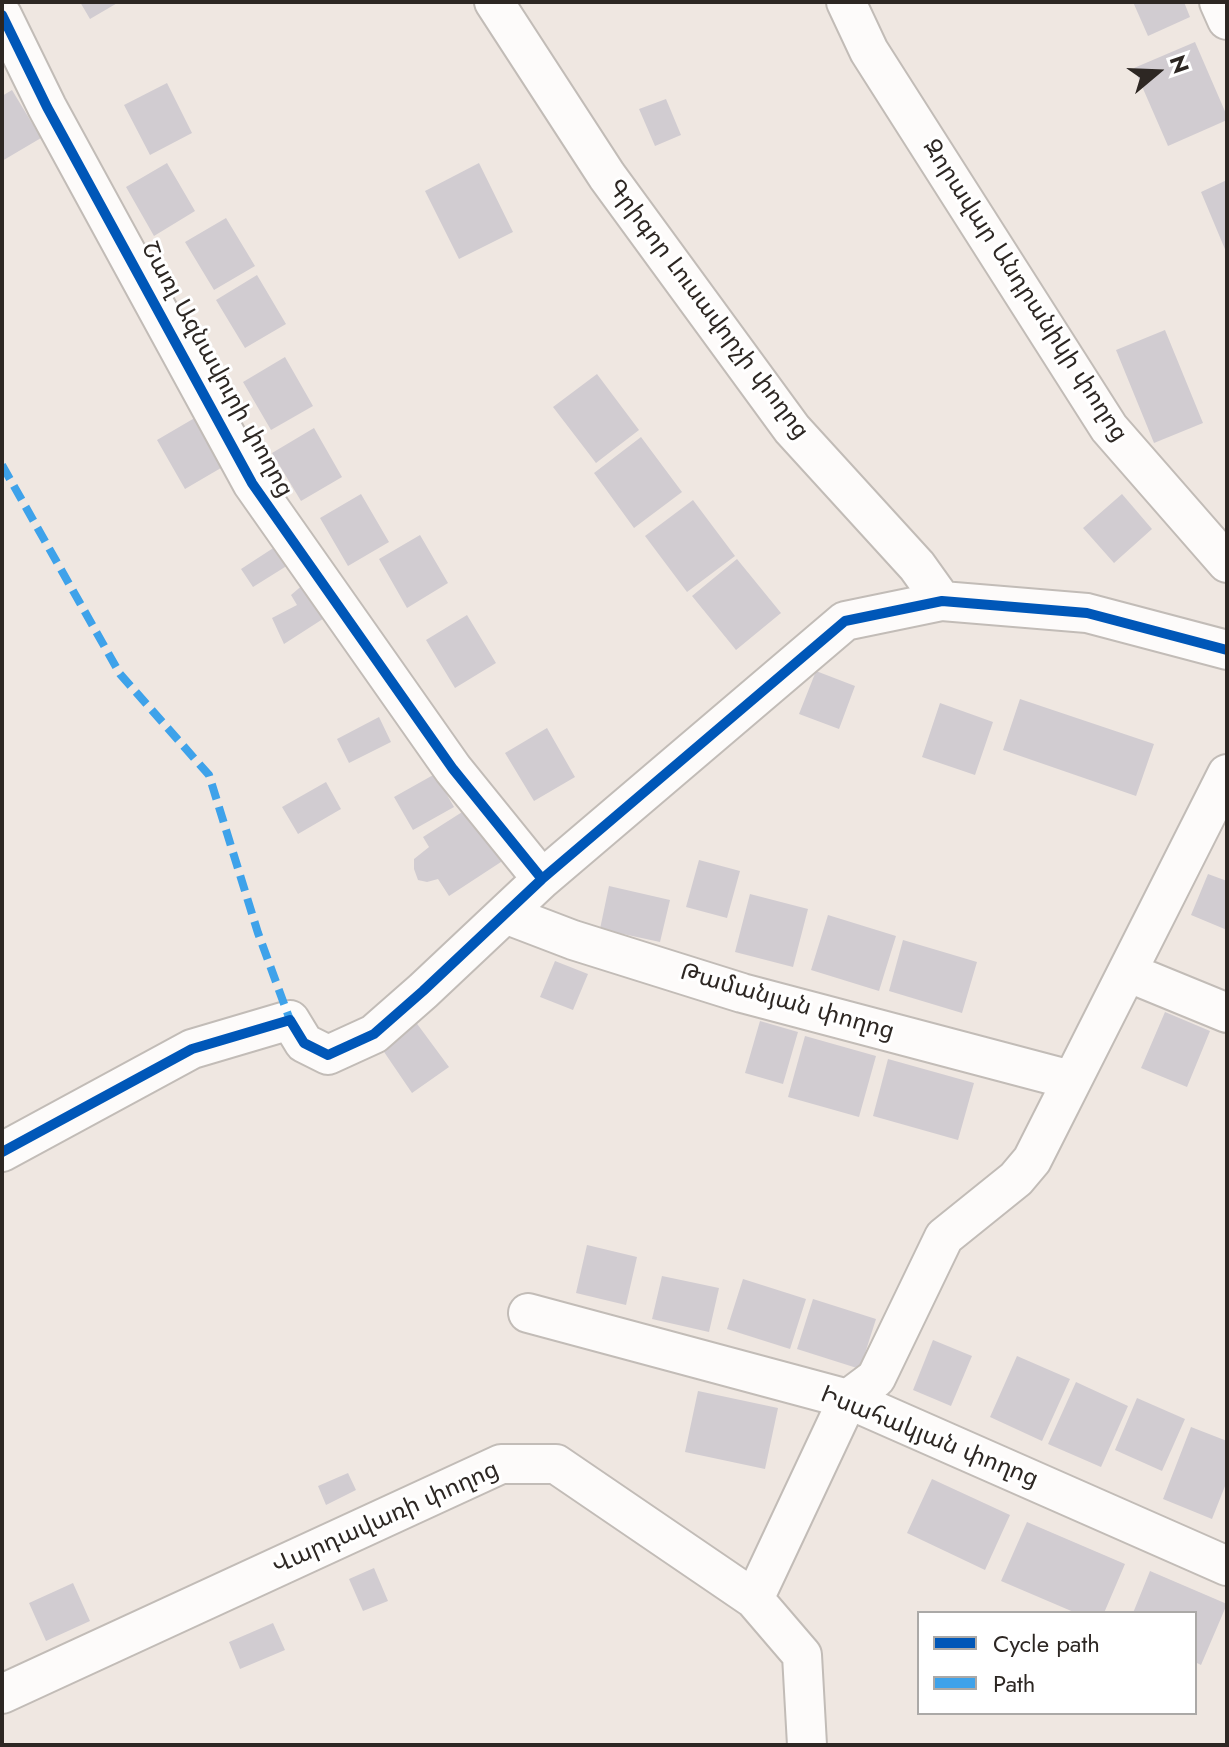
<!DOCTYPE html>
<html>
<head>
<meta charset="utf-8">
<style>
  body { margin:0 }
  #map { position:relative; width:1229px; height:1747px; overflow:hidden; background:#efe7e1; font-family:Jost,sans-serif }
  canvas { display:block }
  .frame { position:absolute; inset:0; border:4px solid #2d2723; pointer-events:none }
  .legend { position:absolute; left:917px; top:1611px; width:280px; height:104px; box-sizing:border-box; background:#fff; border:2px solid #aba9a7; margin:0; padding:10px 14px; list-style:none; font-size:24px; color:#2d2723 }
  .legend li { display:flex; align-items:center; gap:16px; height:40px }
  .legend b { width:40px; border:2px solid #aba9a7 }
  .north { position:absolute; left:1117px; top:32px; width:80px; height:80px; -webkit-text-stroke:6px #fff; paint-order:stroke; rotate:71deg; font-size:22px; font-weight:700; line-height:32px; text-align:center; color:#2d2723 }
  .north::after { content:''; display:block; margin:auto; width:28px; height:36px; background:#2d2723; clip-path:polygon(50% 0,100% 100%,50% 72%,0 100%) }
</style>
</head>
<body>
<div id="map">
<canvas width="1229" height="1747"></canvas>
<div class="frame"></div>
<ul class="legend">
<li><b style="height:10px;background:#0057b8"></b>Cycle path</li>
<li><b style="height:10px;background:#3ea2ea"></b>Path</li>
</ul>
<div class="north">N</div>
</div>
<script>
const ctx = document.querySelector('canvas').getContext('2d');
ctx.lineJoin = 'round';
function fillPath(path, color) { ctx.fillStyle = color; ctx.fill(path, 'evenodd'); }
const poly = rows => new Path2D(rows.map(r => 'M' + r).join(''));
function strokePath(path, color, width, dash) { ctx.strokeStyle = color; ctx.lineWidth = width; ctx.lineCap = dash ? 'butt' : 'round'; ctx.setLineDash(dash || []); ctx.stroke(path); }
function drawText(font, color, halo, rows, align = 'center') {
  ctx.font = font + ' Jost,"Noto Sans Armenian",sans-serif'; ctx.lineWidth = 6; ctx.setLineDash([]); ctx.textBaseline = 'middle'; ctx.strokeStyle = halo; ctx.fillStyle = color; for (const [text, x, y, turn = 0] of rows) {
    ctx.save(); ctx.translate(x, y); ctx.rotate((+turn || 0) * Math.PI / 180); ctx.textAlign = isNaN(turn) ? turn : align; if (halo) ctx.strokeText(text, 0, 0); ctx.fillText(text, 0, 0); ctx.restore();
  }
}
fillPath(poly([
  [80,2,119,2,90,19],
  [1133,2,1184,2,1190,17,1148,36],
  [1195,42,1227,116,1227,120,1168,146,1134,68],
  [167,83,192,133,150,155,124,105],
  [12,90,41,138,2,161,2,96],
  [666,99,681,135,655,146,639,109],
  [167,163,195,211,154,236,126,187],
  [479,163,513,232,459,259,425,191],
  [1227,180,1227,254,1201,192],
  [226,218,255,266,214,290,185,242],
  [257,275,286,324,245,348,216,300],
  [1165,330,1203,423,1154,443,1116,350],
  [285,357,313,406,271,430,243,382],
  [597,374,639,430,596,463,553,407],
  [198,416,226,465,185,489,157,440],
  [314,428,342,477,301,501,272,453],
  [641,437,682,492,634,528,594,473],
  [361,494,389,542,348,566,320,518],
  [1122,494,1152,529,1114,563,1083,528],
  [693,500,735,556,687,592,645,536],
  [420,535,448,583,407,608,379,559],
  [281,543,293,562,253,587,241,569],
  [737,559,781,613,736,650,692,596],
  [305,583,329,615,284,644,272,618,297,605,291,595],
  [467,615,496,663,455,688,426,640],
  [816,671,855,686,839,729,799,714],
  [1020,699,1154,744,1136,796,1003,750],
  [940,703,993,722,975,775,922,757],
  [379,717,391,742,349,763,337,739],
  [547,728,575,777,534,801,505,753],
  [435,774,454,807,413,830,394,797],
  [326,782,341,809,298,834,282,807],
  [470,807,504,860,449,896,438,879,427,882,418,880,414,869,414,859,429,847,423,837],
  [699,860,740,871,727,918,686,907],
  [1208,874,1227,881,1227,930,1191,915],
  [609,886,670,900,660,942,600,929],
  [750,894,808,909,793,967,735,952],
  [828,915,896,936,879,991,811,970],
  [903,940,977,962,962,1013,889,991],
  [555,961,588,974,573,1010,540,997],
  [1165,1012,1210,1031,1187,1087,1141,1068],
  [415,1021,449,1067,412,1093,380,1046],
  [760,1021,798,1032,783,1084,745,1073],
  [805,1036,876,1056,859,1117,788,1097],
  [888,1059,974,1083,958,1140,873,1116],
  [587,1245,637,1257,626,1305,576,1293],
  [662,1276,719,1288,709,1332,652,1319],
  [743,1279,806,1299,790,1349,727,1329],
  [813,1299,876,1319,860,1369,797,1349],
  [933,1340,972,1356,951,1406,913,1390],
  [1017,1356,1070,1379,1042,1441,990,1417],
  [1076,1382,1128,1406,1101,1467,1048,1444],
  [698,1391,778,1408,765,1469,685,1452],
  [1137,1398,1185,1419,1162,1471,1115,1450],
  [1191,1427,1227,1441,1227,1481,1212,1519,1163,1499],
  [348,1473,356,1490,326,1505,318,1486],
  [932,1479,1010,1515,985,1570,907,1533],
  [1027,1522,1125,1564,1104,1613,1076,1613,1001,1581],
  [374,1568,388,1601,363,1611,349,1579],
  [1150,1571,1227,1604,1201,1665,1195,1662,1195,1613,1133,1613],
  [73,1583,90,1621,46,1641,29,1603],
  [273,1623,285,1650,240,1669,229,1642]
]), '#d1ccd1');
const minor = poly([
  [494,2,607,176,792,429,917,566,942,601],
  [846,2,869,51,1109,428,1227,563],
  [1219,2,1227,20],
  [2,15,47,107,252,483,453,769,542,879],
  [505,914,573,940,742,993,1071,1080],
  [1127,972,1227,1013],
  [2,1152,192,1049,290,1020,304,1043,328,1055,374,1034,423,991,542,879,845,621,942,601,1087,613,1227,650],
  [528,1313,848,1399,1227,1566],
  [754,1599,848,1399,876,1378,944,1237,1016,1179,1032,1160,1227,774],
  [2,1694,501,1464,556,1464,754,1599,802,1655,807,1745]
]);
strokePath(minor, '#c2bcb7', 42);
strokePath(minor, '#fdfbfa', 38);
strokePath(poly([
  [2,465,120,674,209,775,258,933,290,1020]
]), '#3ea2ea', 8, [16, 8]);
strokePath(poly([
  [2,15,47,107,252,483,453,769,542,879],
  [2,1152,192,1049,290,1020,304,1043,328,1055,374,1034,423,991,542,879,845,621,942,601,1087,613,1227,650]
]), '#0057b8', 10);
drawText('24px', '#2d2723', '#fff', [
  ["Զորավար Անդրանիկի փողոց",1024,291,57],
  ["Գրիգոր Լուսավորչի փողոց",707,310,53],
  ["Շառլ Ազնավուրի փողոց",216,370,61],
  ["Թամանյան փողոց",787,1003,16],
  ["Իսահակյան փողոց",929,1438,22],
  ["Վարդավառի փողոց",386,1519,-24]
]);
</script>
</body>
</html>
